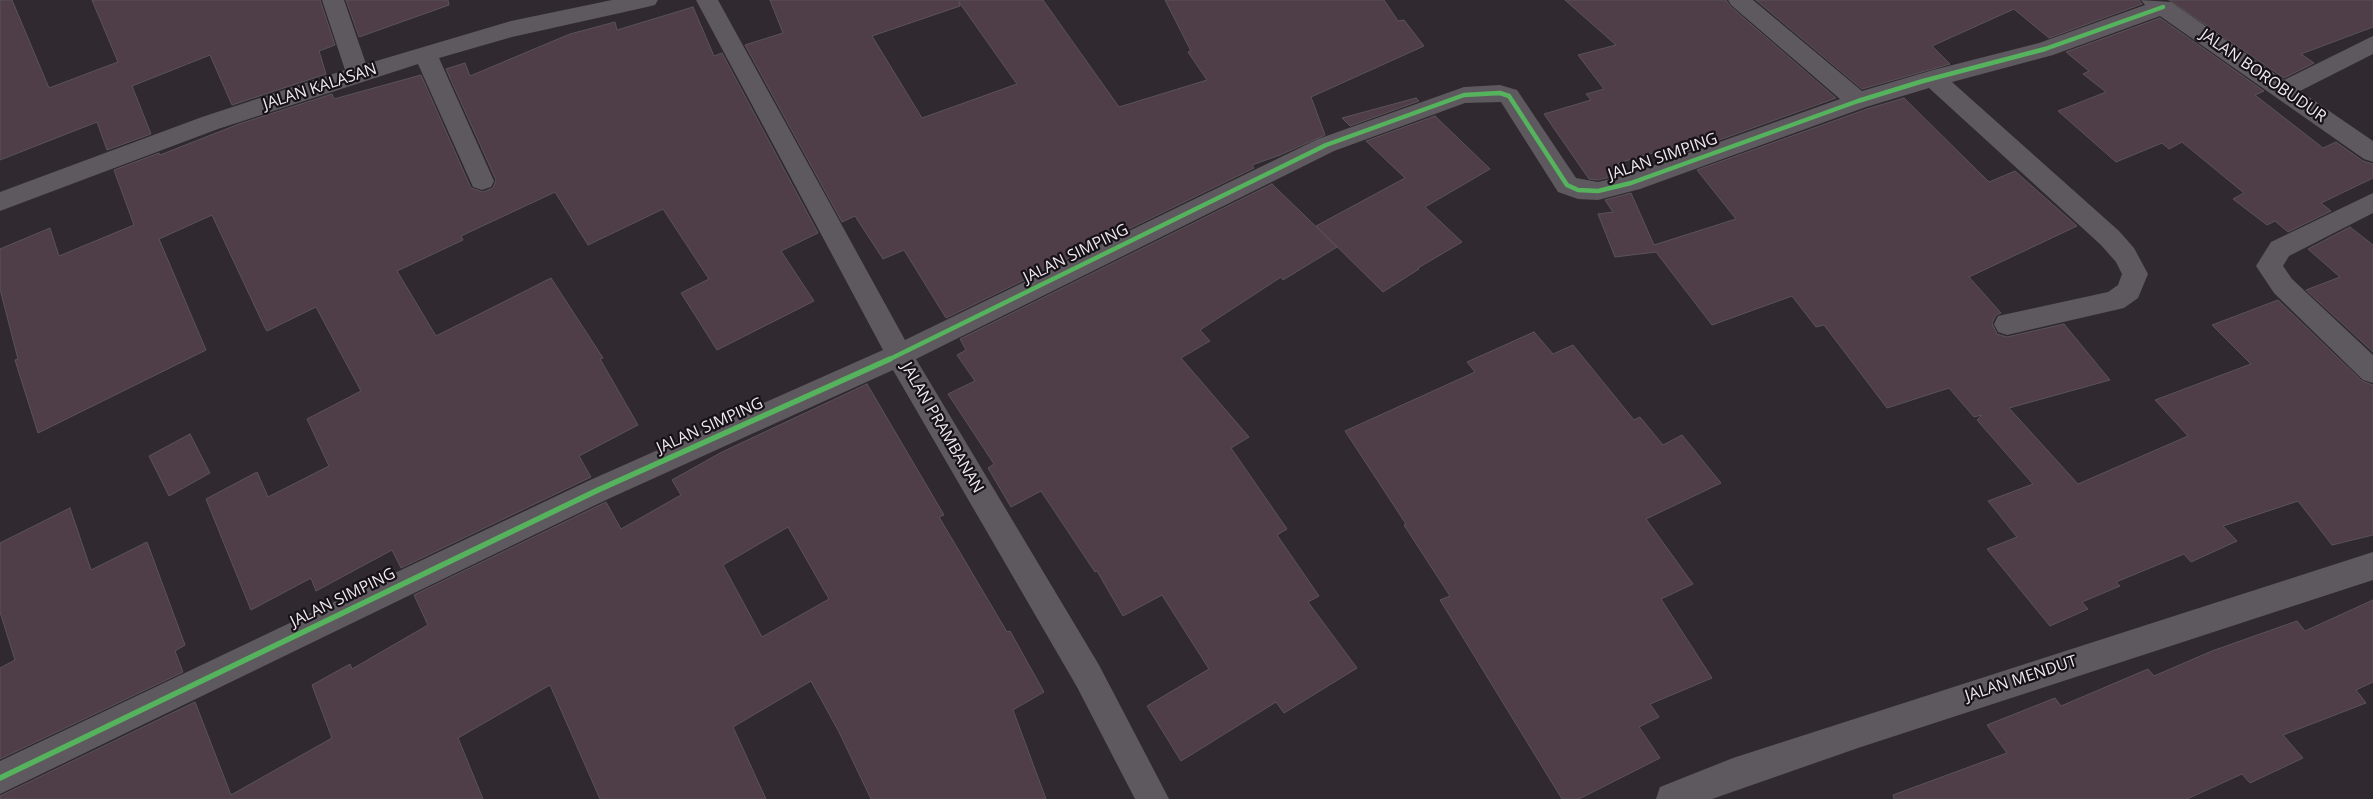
<!DOCTYPE html>
<html>
<head>
<meta charset="utf-8">
<style>
  body { margin:0 }
  canvas { display:block; background:#302a30 }
</style>
</head>
<body>
<canvas width="2373" height="799"></canvas>
<script>
const ctx = document.querySelector('canvas').getContext('2d');
ctx.lineJoin = 'round';
function fillPath(path, color) { ctx.fillStyle = color; ctx.fill(path, 'evenodd'); }
const poly = rows => new Path2D(rows.map(r => 'M' + r).join(''));
function strokePath(path, color, width, dash) { ctx.strokeStyle = color; ctx.lineWidth = width; ctx.lineCap = dash ? 'butt' : 'round'; ctx.setLineDash(dash || []); ctx.stroke(path); }
function drawText(font, color, halo, rows, align = 'center') {
  ctx.font = font + ' "Open Sans",sans-serif'; ctx.lineWidth = 4.5; ctx.setLineDash([]); ctx.textBaseline = 'middle'; ctx.strokeStyle = halo; ctx.fillStyle = color; for (const [text, x, y, turn = 0] of rows) {
    ctx.save(); ctx.translate(x, y); ctx.rotate((+turn || 0) * Math.PI / 180); ctx.textAlign = isNaN(turn) ? turn : align; if (halo) ctx.strokeText(text, 0, 0); ctx.fillText(text, 0, 0); ctx.restore();
  }
}
const building = poly([
  [0,0,12,0,49,88,118,62,92,0,320,0,335,45,319,51,326,74,232,105,210,55,132,86,151,134,107,150,97,122,0,160,0,0],
  [346,0,448,0,449,5,359,37,346,0],
  [770,0,1043,0,1119,107,1207,80,1188,52,1191,51,1165,0,1384,0,1398,21,1404,20,1424,46,1311,97,1325,135,1280,155,1252,165,1254,168,946,318,904,250,883,259,855,216,842,222,745,45,783,33,770,0],
  [959,2,1017,84,922,118,872,36,960,6,959,2],
  [1565,0,1726,0,1730,6,1836,98,1683,153,1677,146,1618,163,1623,174,1598,180,1589,179,1544,114,1591,100,1586,94,1604,89,1578,55,1616,45,1565,0],
  [1756,0,2139,0,2142,4,2049,38,2014,9,1932,46,1950,64,1862,89,1756,0],
  [2169,0,2373,0,2373,27,2301,54,2314,63,2284,78,2169,0],
  [693,7,714,56,722,53,818,233,781,251,814,301,717,350,681,293,709,279,663,209,588,245,555,192,461,236,463,240,397,271,436,336,551,278,603,358,600,359,638,425,579,456,591,477,401,568,392,550,316,591,311,578,251,610,206,499,257,472,268,497,329,466,307,419,361,391,316,307,267,331,265,328,212,215,159,239,206,350,38,433,15,360,18,359,0,289,0,249,50,228,59,256,134,225,114,170,159,153,160,155,239,124,332,94,334,99,421,75,471,188,483,192,493,188,496,180,446,69,465,63,470,76,570,34,615,22,617,30,693,7],
  [2160,18,2264,91,2255,95,2323,148,2336,142,2363,161,2373,164,2373,178,2321,203,2331,211,2288,232,2275,221,2267,225,2233,199,2244,193,2182,142,2169,149,2162,143,2116,162,2058,111,2106,92,2083,74,2089,71,2066,52,2160,18],
  [1416,98,1419,101,1350,126,1342,118,1416,98],
  [1904,98,1989,182,2015,171,2077,226,1969,277,2001,313,1996,315,1992,323,1997,334,2007,337,2064,324,2110,380,2009,408,2078,484,2188,436,2155,400,2251,364,2212,325,2278,300,2362,381,2373,385,2373,535,2332,545,2298,501,2223,526,2237,541,2191,562,2184,554,2116,582,2120,586,2082,602,2088,609,2050,626,1987,549,2017,537,1988,501,2033,484,1977,420,1982,415,1974,417,1949,388,1887,408,1824,325,1816,327,1792,296,1712,325,1656,252,1615,257,1598,214,1613,212,1605,200,1631,193,1654,245,1736,219,1697,170,1867,109,1904,98],
  [1435,116,1490,169,1425,207,1462,242,1418,268,1419,269,1383,292,1316,226,1405,178,1366,141,1435,116],
  [1272,184,1337,247,1283,280,1281,277,1200,330,1210,341,1181,358,1249,437,1231,448,1287,529,1277,535,1319,596,1308,602,1357,668,1284,713,1276,702,1181,761,1147,706,1209,669,1162,595,1123,616,1097,571,1095,572,1041,491,1011,507,988,468,994,464,948,394,975,381,957,355,966,350,960,339,1272,184],
  [2350,227,2373,245,2373,352,2306,290,2340,277,2308,249,2350,227],
  [1534,332,1553,354,1573,345,1634,420,1640,417,1663,445,1682,435,1721,483,1646,519,1693,584,1661,599,1712,678,1650,704,1659,717,1639,727,1660,758,1579,799,1562,799,1440,600,1450,596,1404,525,1406,524,1345,431,1475,372,1467,362,1534,332],
  [867,384,944,515,939,517,1007,632,1010,631,1044,692,1013,710,1046,799,871,799,839,732,811,681,733,727,766,799,600,799,550,685,458,738,483,799,0,799,0,796,195,702,231,795,332,738,312,685,350,664,352,669,428,625,414,595,606,502,621,529,681,495,672,480,722,452,867,384],
  [788,527,829,599,762,637,723,565,788,527],
  [190,434,210,473,169,496,149,456,190,434],
  [70,508,91,570,147,542,185,645,175,651,183,672,0,759,0,668,15,660,0,612,0,543,70,508],
  [2373,600,2373,682,2356,690,2366,703,2283,735,2303,758,2250,783,2242,774,2187,799,1894,799,1893,795,2007,753,1987,725,2055,698,2061,706,2148,669,2154,676,2212,651,2297,621,2305,631,2373,600]
]);
fillPath(building, '#4f3d48');
strokePath(building, '#5a5358', 1);
fillPath(poly([
  [322,0,344,0,366,64,511,21,612,0,658,0,655,5,647,7,512,37,439,58,494,181,491,187,482,190,473,187,418,64,218,129,0,211,0,192,202,117,345,70,322,0],
  [696,0,718,0,905,340,1318,139,1464,87,1500,85,1517,90,1576,178,1598,182,1627,175,1840,99,1731,5,1728,0,1753,0,1862,91,1933,70,2039,43,2145,5,2141,0,2171,2,2284,80,2373,36,2373,54,2300,91,2373,141,2373,162,2364,159,2160,16,2053,55,1952,82,2119,231,2134,248,2148,274,2138,298,2124,308,2007,335,1998,332,1994,324,1998,316,2108,292,2118,285,2122,274,2116,262,2101,245,1929,88,1866,107,1640,189,1598,200,1578,199,1558,192,1501,102,1465,103,1334,151,916,359,1099,665,1169,799,1135,799,1077,687,893,370,608,499,0,794,0,761,588,481,883,350,696,0],
  [2373,193,2373,213,2289,256,2283,266,2292,279,2373,355,2373,383,2363,380,2274,293,2256,266,2271,242,2373,193],
  [2373,552,2373,580,1858,748,1712,799,1656,799,1660,787,1733,758,2373,552]
]), '#5e595e');
strokePath(poly([
  [888,360,1326,145,1464,95,1500,93,1509,96,1567,185,1578,190,1598,191,1631,183,1858,101,1923,81,2045,49,2163,7]
]), '#56b35d', 4.5);
strokePath(poly([
  [0,778,598,490,890,359]
]), '#56b35d', 5.5);
drawText('16px', '#f0e8f0', '#171217', [
  ["JALAN BOROBUDUR",2263,76,35],
  ["JALAN KALASAN",320,87,-18],
  ["JALAN SIMPING",1663,157,-19],
  ["JALAN SIMPING",1076,254,-26],
  ["JALAN SIMPING",710,426,-24],
  ["JALAN PRAMBANAN",942,428,60],
  ["JALAN SIMPING",343,598,-26],
  ["JALAN MENDUT",2021,679,-18]
]);
</script>
</body>
</html>
